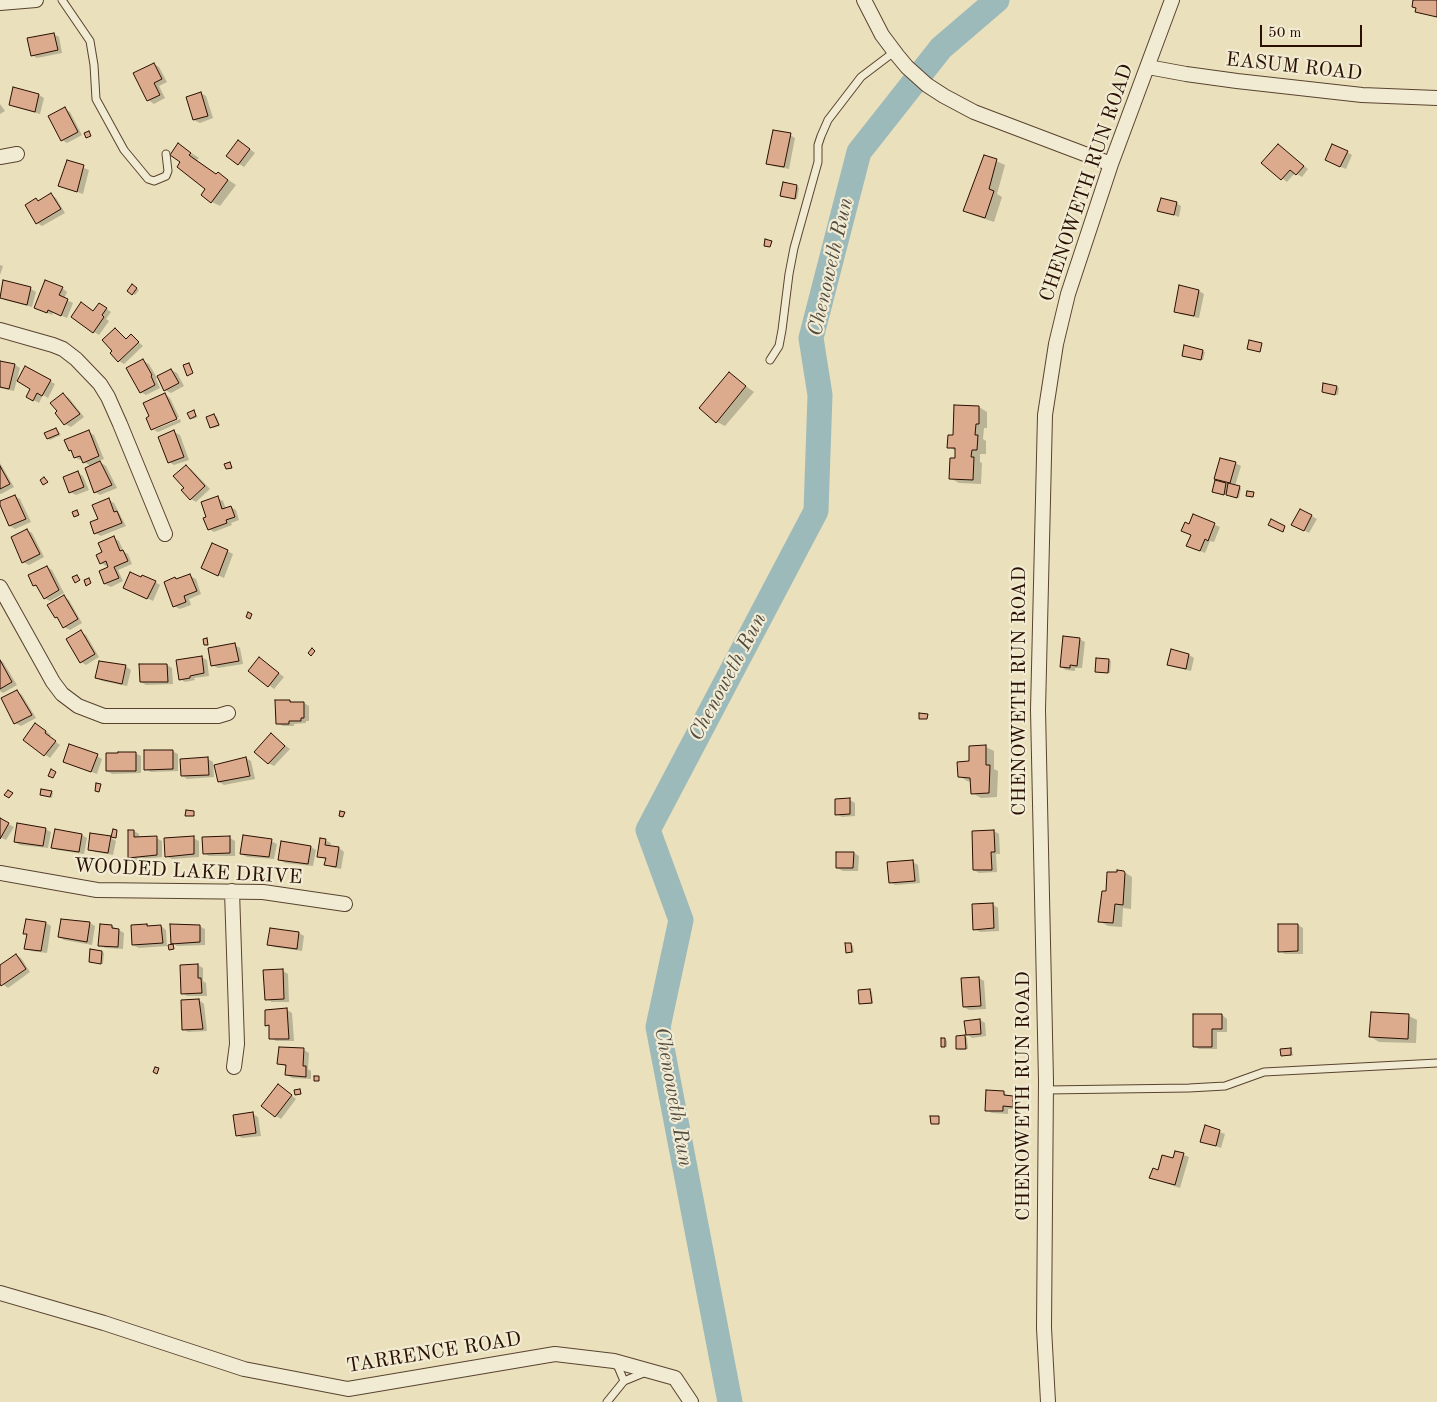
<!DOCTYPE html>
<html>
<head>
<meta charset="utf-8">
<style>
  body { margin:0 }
  #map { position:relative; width:1437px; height:1402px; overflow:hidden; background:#eae0bc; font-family:"Old Standard TT",serif }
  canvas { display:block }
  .scale { position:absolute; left:1260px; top:25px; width:102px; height:22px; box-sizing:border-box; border:2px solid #290f00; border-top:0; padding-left:6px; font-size:15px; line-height:18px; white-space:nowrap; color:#290f00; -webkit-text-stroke:4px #f1ebd3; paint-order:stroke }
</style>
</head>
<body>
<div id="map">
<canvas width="1437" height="1402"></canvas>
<div class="scale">50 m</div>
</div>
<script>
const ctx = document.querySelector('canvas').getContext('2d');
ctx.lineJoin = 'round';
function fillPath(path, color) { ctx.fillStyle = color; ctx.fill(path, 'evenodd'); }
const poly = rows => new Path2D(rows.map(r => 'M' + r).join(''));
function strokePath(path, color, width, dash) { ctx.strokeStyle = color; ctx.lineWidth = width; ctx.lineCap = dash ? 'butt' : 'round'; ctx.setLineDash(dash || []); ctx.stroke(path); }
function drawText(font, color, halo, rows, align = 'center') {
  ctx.font = font + ' "Old Standard TT",serif'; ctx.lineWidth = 4.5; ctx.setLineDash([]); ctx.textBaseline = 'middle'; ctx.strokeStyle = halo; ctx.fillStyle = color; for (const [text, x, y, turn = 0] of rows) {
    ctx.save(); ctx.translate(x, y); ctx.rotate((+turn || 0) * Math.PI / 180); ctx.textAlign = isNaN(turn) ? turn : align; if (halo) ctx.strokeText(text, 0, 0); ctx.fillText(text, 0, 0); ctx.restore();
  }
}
fillPath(poly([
  [54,34,59,37,62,53,37,58,32,55],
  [154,64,159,67,167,82,159,86,165,98,154,104,148,100,135,73],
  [14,89,39,95,44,98,40,114,15,107,10,104],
  [201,93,206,96,213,118,200,123,194,120],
  [0,104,5,111,0,114],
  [65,109,70,112,82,135,67,143,62,140],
  [790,135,795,138,789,169,773,166,768,163],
  [243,144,255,153,244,167,227,156],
  [179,145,199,158,197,160,217,175,218,173,236,185,220,206,212,202,207,189,182,162],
  [1278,145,1308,169,1302,177,1295,173,1287,182,1263,163],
  [1347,152,1352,155,1346,169,1331,163],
  [996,161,1005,165,997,194,1002,197,994,222,973,215,965,210],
  [68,162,89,170,83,194,60,186],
  [797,186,799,188,797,199,784,197],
  [51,195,56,198,65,213,42,226,37,223,36,199,40,202],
  [1176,203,1181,206,1179,217,1159,210],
  [0,265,3,266,0,275],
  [4,282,31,289,36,292,32,307,5,300,0,297],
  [132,286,139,290,135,295,129,290],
  [62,288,67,292,64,299,73,303,67,318,53,312,52,315,41,310],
  [1199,291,1204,294,1199,318,1180,314,1175,311],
  [99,304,111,312,106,319,109,321,99,335,82,325],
  [115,329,127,340,131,336,143,346,124,364,119,361,114,351],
  [1185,347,1205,352,1203,360,1185,356],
  [143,361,149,364,157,378,156,379,160,388,146,395,141,392],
  [0,362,15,365,20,368,14,391,0,388],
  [25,367,55,384,48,398,43,395,39,403,28,397,32,388],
  [171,370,177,373,184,386,171,393,165,390],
  [729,374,754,392,725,426,717,422],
  [1324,384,1339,388,1338,395,1325,392],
  [165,394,170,398,179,417,154,428,154,430,152,429],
  [64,395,69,398,84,417,71,427,65,424],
  [979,407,987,412,987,428,984,428,983,439,986,441,986,454,980,454,980,462,982,463,981,484,959,483,950,478,956,459,956,451,949,447,954,437],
  [194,412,198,417,193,419,191,418],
  [214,415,217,417,220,426,213,428,211,427],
  [180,419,181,422,158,432,154,430],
  [56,429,61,435,50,440,48,438],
  [88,432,94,435,104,459,98,461,106,466,117,488,100,495,95,492,91,466,84,462,83,459,80,460,75,457,74,452,70,450],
  [174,432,180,435,189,460,174,465,169,462],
  [0,463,14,487,1,494,0,494],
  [1235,463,1241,466,1235,486,1241,488,1239,498,1214,492,1223,483,1215,478],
  [186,466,191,469,210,489,196,502,191,499,186,488],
  [78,473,83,476,89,490,76,495,70,492],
  [14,496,20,499,31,522,15,529,10,526],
  [217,498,223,501,226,509,231,507,236,510,239,520,231,523,232,525,214,532,209,529,208,517],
  [109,500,114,503,126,526,101,536,95,533],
  [1301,510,1317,519,1309,533,1293,524],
  [1193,515,1220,527,1214,542,1210,541,1205,553,1193,548,1189,525],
  [27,530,32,533,44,557,29,565,23,562,18,553],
  [114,538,119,541,124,552,128,554,132,564,118,570,123,581,111,587,105,584,100,572,110,568,109,565,106,566,101,563,104,553],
  [227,551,233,554,224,578,207,570],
  [47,567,52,570,64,593,50,601,44,598,39,588,34,585],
  [190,576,196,579,201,594,189,599,191,605,180,609,174,606,175,578,178,580],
  [155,582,160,585,153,601,130,590],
  [64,597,69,600,82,623,70,630,64,627,60,620,56,617],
  [81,632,86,635,99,657,86,665,81,662],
  [1079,639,1085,642,1082,668,1075,668,1075,671,1066,670,1061,667],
  [235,645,240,648,243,664,218,668,212,665],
  [1189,655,1194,658,1191,671,1174,667,1169,664],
  [201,657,207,660,209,676,194,678,195,680,185,682,180,679],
  [259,658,284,677,274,689,250,670],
  [0,660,3,662,17,685,3,693,0,691],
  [1109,660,1111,661,1110,673,1098,672],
  [167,665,172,668,173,684,146,685,141,682],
  [125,666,131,670,127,686,102,681,96,678],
  [17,691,22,695,36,718,21,726,15,723],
  [290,701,294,703,304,703,309,706,309,721,306,721,306,723,294,724,294,726,283,726,277,723],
  [41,727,51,735,49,737,60,745,50,758,24,740],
  [272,735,290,749,274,766,268,763],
  [986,747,994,751,994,769,998,771,997,797,981,798,972,793,972,782,967,781,959,776],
  [172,751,178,754,178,771,151,772,146,769],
  [135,753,141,756,141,773,112,774,107,771],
  [97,756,102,759,97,774,70,764],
  [246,758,251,761,255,779,224,785,219,782],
  [208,759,213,762,214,777,187,779,182,775],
  [51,792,53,793,52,798,42,795],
  [850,800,855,803,855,816,842,817,836,814],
  [0,820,14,827,6,840,0,837],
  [45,829,51,832,48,848,20,845,15,842],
  [134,831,139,834,139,838,156,838,162,841,162,857,135,860,130,857],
  [994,831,999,834,1000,854,996,854,997,872,979,873,974,870],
  [82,835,87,838,84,854,57,850,52,847],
  [111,838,116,841,113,855,95,852,89,849],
  [193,838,199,841,199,857,172,859,166,856],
  [230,838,235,841,235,856,209,856,204,853],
  [325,840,331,843,330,847,339,848,344,852,341,869,331,867,326,864,327,860,318,856],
  [271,841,277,844,274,859,247,857,241,854],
  [311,847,316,850,313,866,285,863,280,860],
  [854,853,859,856,858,871,843,871,837,868],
  [913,862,918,865,920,883,895,885,890,882,889,863],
  [1124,872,1132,877,1131,909,1123,908,1122,927,1108,926,1099,921,1107,892],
  [992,904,998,908,999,931,980,932,974,929],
  [46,923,51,926,47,953,31,951,26,948,28,935,25,933],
  [90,923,95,926,92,945,64,940,59,937],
  [147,925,150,927,161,926,166,930,167,946,139,948,133,945],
  [1298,925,1303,928,1303,954,1285,954,1280,951],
  [112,926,124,933,123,949,105,948,100,945],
  [199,926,205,929,205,945,177,946,172,943],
  [299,933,304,936,302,951,274,947,269,944],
  [851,944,853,946,854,953,847,952],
  [102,952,104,953,103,964,90,961],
  [16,955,21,958,30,972,8,988,0,982,0,966],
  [198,965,203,968,203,981,206,983,207,996,187,996,182,993],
  [283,971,288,974,289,1002,272,1002,267,999],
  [979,978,984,981,986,1009,969,1010,964,1007],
  [870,990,872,992,873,1004,860,1003],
  [199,1000,204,1004,207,1031,188,1032,183,1029],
  [287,1010,292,1013,294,1041,276,1041,270,1038,270,1027,267,1025],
  [1194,1015,1222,1015,1227,1019,1227,1032,1217,1032,1217,1049,1199,1049,1194,1046],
  [1409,1016,1417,1020,1416,1043,1379,1042,1371,1037],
  [980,1020,985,1023,986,1036,972,1038,967,1034],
  [965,1036,967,1038,968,1049,960,1050,958,1048],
  [945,1039,947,1041,947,1047,942,1046],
  [280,1048,304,1050,309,1053,308,1069,311,1071,311,1079,292,1078,287,1075,287,1067,279,1063],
  [1290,1049,1292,1051,1293,1056,1282,1055],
  [284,1089,296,1099,281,1119,276,1116],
  [1003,1092,1009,1097,1018,1100,1018,1109,1008,1109,1008,1114,992,1113,986,1110],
  [253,1114,258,1117,261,1136,242,1138,237,1135],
  [1206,1127,1225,1134,1221,1148,1202,1141],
  [1176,1152,1189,1157,1180,1188,1151,1178,1174,1160]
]), '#0003');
strokePath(poly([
  [730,1402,658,1027,681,920,648,830,816,511,820,395,811,338,859,152,941,48,997,0]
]), '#9dbabb', 25);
const building = poly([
  [1413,0,1437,0,1437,17,1415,12,1416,8,1412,7,1413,0],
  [54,33,58,50,31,56,27,38,54,33],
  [154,63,162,79,154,83,160,95,147,101,133,73,154,63],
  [13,87,39,94,35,112,9,105,13,87],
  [201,92,208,116,193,120,186,97,201,92],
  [65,107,78,132,61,141,48,116,65,107],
  [773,130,791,133,784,167,766,164,773,130],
  [89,131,91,136,86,138,84,133,89,131],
  [238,140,250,149,238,165,226,156,238,140],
  [178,143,191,153,189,155,193,158,216,174,218,172,228,180,211,203,201,195,205,189,177,167,180,162,170,155,178,143],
  [1278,144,1304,166,1296,175,1290,170,1281,180,1261,163,1278,144],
  [1332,144,1348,151,1340,167,1325,160,1332,144],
  [984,155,997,159,989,189,994,191,985,218,963,211,984,155],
  [67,160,84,165,77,192,58,186,67,160],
  [783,182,797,185,795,199,780,196,783,182],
  [51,193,61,209,36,224,25,205,36,198,38,201,51,193],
  [1161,198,1177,202,1174,215,1157,211,1161,198],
  [765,239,772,241,770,247,764,246,765,239],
  [3,280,31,287,27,305,0,298,3,280],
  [45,280,63,287,59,295,68,299,61,316,48,310,47,313,34,308,45,280],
  [132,284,137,288,132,295,127,291,132,284],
  [1179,285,1199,290,1194,316,1174,312,1179,285],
  [81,302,93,311,99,303,107,308,102,315,104,317,93,333,71,317,81,302],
  [115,328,126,339,131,334,139,342,118,362,110,353,112,351,102,340,115,328],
  [1249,340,1262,343,1260,352,1247,349,1249,340],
  [1184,345,1203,350,1201,360,1182,356,1184,345],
  [143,359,152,375,151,376,155,385,140,393,126,368,143,359],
  [0,361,15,364,9,389,0,387,0,361],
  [189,363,193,373,187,376,183,365,189,363],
  [25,366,51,380,42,396,37,393,33,401,26,397,30,389,17,381,25,366],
  [171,369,179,383,164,391,157,376,171,369],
  [729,372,746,386,716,423,699,408,729,372],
  [1323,383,1337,386,1335,395,1322,392,1323,383],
  [63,393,80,414,64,425,55,413,57,411,50,403,63,393],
  [165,393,177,419,151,430,146,418,149,416,143,403,165,393],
  [954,405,979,406,979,424,976,424,975,435,978,435,977,450,972,450,971,457,974,457,973,480,949,479,950,458,955,458,955,448,947,448,948,435,953,435,954,405],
  [194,410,196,416,190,419,187,413,194,410],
  [214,414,219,425,210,428,206,417,214,414],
  [56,428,59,434,47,439,44,433,56,428],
  [89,430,99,456,83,463,80,456,74,458,71,450,69,451,64,440,89,430],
  [174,430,184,457,168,463,158,437,174,430],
  [1220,458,1236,462,1230,483,1214,479,1220,458],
  [100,461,112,485,94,493,85,468,100,461],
  [230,462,232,468,226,469,224,464,230,462],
  [186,465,205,486,190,500,181,490,184,488,173,476,186,465],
  [0,466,10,484,0,489,0,466],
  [78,471,84,487,69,493,63,477,78,471],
  [44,477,48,482,43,485,40,480,44,477],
  [1215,480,1226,483,1224,495,1212,492,1215,480],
  [1228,483,1240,486,1237,498,1226,495,1228,483],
  [1247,491,1254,492,1253,497,1246,496,1247,491],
  [15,495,26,519,9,526,0,505,0,501,15,495],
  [218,496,222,509,231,506,235,517,226,520,227,523,208,530,203,518,206,517,201,502,218,496],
  [109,498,114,512,117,511,122,523,94,534,90,522,98,519,92,505,109,498],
  [1300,509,1312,515,1304,531,1291,525,1300,509],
  [77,510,79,515,74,517,72,512,77,510],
  [1193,514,1215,523,1208,541,1205,539,1200,551,1186,546,1191,535,1181,531,1185,522,1189,524,1193,514],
  [1271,519,1285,526,1283,532,1268,525,1271,519],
  [27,529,40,554,22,563,11,537,27,529],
  [114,536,120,551,123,550,128,561,114,567,119,578,104,584,99,571,108,567,106,561,100,564,96,555,102,552,98,543,114,536],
  [212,543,228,550,218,576,201,568,212,543],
  [47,566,59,590,44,599,36,585,33,586,28,575,47,566],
  [130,572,141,577,142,575,156,581,147,599,123,588,130,572],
  [190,574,197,591,184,596,186,602,173,607,164,582,175,577,176,579,190,574],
  [77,575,80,580,75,583,72,577,77,575],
  [89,578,91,583,86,586,84,580,89,578],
  [64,595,78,619,63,628,57,617,55,618,47,605,64,595],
  [248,612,252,614,250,619,246,617,248,612],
  [81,630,95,654,80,663,66,639,81,630],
  [1063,636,1080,638,1077,666,1070,665,1070,668,1060,667,1063,636],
  [207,638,208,645,204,645,203,639,207,638],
  [235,643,239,661,211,666,208,648,235,643],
  [312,648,315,651,311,656,308,653,312,648],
  [1171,649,1189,654,1186,669,1167,665,1171,649],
  [202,656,204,673,190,676,190,678,179,680,176,660,202,656],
  [259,657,279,673,268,687,248,671,259,657],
  [1096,658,1109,659,1108,673,1095,672,1096,658],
  [0,660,12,682,0,689,0,660],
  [99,661,126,665,122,684,95,678,99,661],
  [139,664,167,664,168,682,140,682,139,664],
  [17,690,32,715,14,724,1,698,17,690],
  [275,700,290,700,290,702,304,702,304,718,301,718,301,721,289,721,289,724,276,724,275,700],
  [919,713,928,714,927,719,919,719,919,713],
  [35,723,46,731,45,733,56,741,44,756,23,740,35,723],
  [271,733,285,746,268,764,254,752,271,733],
  [69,744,98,754,91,772,63,762,69,744],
  [986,745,986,765,990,765,989,793,971,794,970,778,958,777,957,762,969,761,969,746,986,745],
  [144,750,173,750,173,769,144,770,144,750],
  [118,752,136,752,136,771,106,771,106,753,118,753,118,752],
  [208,757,209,775,181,776,180,759,208,757],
  [246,757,250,776,218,782,214,765,246,757],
  [51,769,56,772,53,778,48,776,51,769],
  [96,783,101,784,99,792,95,791,96,783],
  [41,789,52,791,50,797,40,795,41,789],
  [8,790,13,793,9,798,4,795,8,790],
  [850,798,850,814,835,815,835,799,850,798],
  [186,810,194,811,194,816,185,816,186,810],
  [340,811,345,812,343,817,339,816,340,811],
  [0,818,9,823,0,839,0,818],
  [17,823,46,828,43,846,14,842,17,823],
  [55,829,82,834,79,852,51,848,55,829],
  [113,829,117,830,116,838,111,837,113,829],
  [128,830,134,830,134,837,157,836,157,855,128,858,128,830],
  [994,830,995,852,991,852,992,870,973,870,972,831,994,830],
  [90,833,111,836,108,853,88,850,90,833],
  [243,835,272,839,269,857,240,854,243,835],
  [194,836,194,854,165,857,164,838,194,836],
  [230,836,230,853,203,854,202,837,230,836],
  [320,838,326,839,325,845,339,847,336,867,324,865,326,858,317,857,320,838],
  [281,841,311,846,308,864,278,860,281,841],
  [836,852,854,852,853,868,836,868,836,852],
  [913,860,915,881,889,883,887,862,913,860],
  [1117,870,1124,871,1125,873,1123,905,1115,904,1113,923,1098,922,1102,891,1106,891,1107,872,1117,872,1117,870],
  [993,903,994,928,973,930,972,904,993,903],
  [26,919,46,922,41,951,24,949,27,934,23,934,26,919],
  [61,919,90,922,87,942,58,937,61,919],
  [100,924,112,925,112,928,119,929,118,947,98,946,100,924],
  [147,924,147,926,161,925,163,943,132,945,131,925,147,924],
  [170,924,200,925,200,942,171,944,170,924],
  [1278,924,1298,924,1298,951,1278,952,1278,924],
  [270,928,299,932,297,949,267,945,270,928],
  [845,943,851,943,852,952,846,953,845,943],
  [173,944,174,949,169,950,168,945,173,944],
  [90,949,102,951,101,964,89,962,90,949],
  [16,954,26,969,1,986,0,984,0,965,16,954],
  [198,964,198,978,201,978,202,993,181,994,180,965,198,964],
  [283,969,284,999,265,1000,263,970,283,969],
  [979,977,981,1006,963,1007,961,978,979,977],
  [870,989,872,1003,859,1004,858,990,870,989],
  [199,999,203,1029,182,1030,181,1000,199,999],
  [287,1008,289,1039,269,1039,269,1025,265,1026,265,1010,287,1008],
  [1371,1012,1409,1014,1408,1039,1369,1037,1371,1012],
  [1193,1014,1222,1014,1222,1029,1212,1029,1212,1047,1193,1047,1193,1014],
  [980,1019,981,1034,966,1035,964,1021,980,1019],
  [965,1035,966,1049,956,1049,956,1036,965,1035],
  [941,1038,945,1038,945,1047,941,1047,941,1038],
  [279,1047,304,1048,303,1066,306,1066,306,1077,285,1075,286,1065,277,1064,279,1047],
  [1291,1048,1291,1055,1281,1056,1280,1049,1291,1048],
  [155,1067,159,1068,157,1074,153,1072,155,1067],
  [314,1076,319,1076,319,1081,314,1081,314,1076],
  [278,1084,292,1095,275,1117,261,1106,278,1084],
  [300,1089,301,1094,295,1095,294,1090,300,1089],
  [986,1090,1004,1091,1004,1095,1013,1096,1013,1107,1003,1106,1003,1111,985,1111,986,1090],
  [253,1112,256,1133,236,1136,233,1115,253,1112],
  [930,1116,939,1116,939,1124,931,1124,930,1116],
  [1205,1125,1220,1130,1216,1146,1200,1142,1205,1125],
  [1175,1151,1184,1153,1175,1185,1149,1178,1153,1168,1158,1170,1162,1155,1173,1158,1175,1151]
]);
fillPath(building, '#dcaa8c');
strokePath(building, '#290f00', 1);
const lane = poly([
  [62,0,90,41,94,65,96,99,124,150,148,179,154,181,166,176,168,171,166,154],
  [770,360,779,346,782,330,789,274,794,248,818,162,818,145,821,136,828,120,861,77,894,52],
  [1046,1090,1189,1088,1225,1086,1264,1072,1437,1063],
  [616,1362,624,1381],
  [607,1402,624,1381,646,1372]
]);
const street = poly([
  [864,0,882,35,897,55,907,67,927,85,944,96,974,112,1111,164],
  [0,3,36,0],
  [1148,67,1186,74,1237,81,1362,95,1437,98],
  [0,157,17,154],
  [0,330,53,345,63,349,76,359,100,384,108,397,120,424,165,534],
  [0,587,53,682,62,694,78,706,104,716,218,716,228,713],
  [0,873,97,890,263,892,345,904],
  [232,891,237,1044,234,1067],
  [0,1293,104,1323,244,1369,348,1389,555,1354,614,1361,675,1378,691,1402],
  [1048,1402,1044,1328,1046,1081,1038,710,1045,415,1056,344,1068,294,1111,164,1172,0]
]);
strokePath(lane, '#59432f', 9);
strokePath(street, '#59432f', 16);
strokePath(lane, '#f1ebd3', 7);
strokePath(street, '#f1ebd3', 14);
drawText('20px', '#290f00', '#f1ebd3', [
  ["EASUM ROAD",1294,67,6],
  ["CHENOWETH RUN ROAD",1087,183,-71],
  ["CHENOWETH RUN ROAD",1020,691,-90],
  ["WOODED LAKE DRIVE",188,872,3],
  ["CHENOWETH RUN ROAD",1024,1096,-90],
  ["TARRENCE ROAD",434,1353,-9]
]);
drawText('italic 21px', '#524b41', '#f1ebd3', [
  ["Chenoweth Run",831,267,-77],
  ["Chenoweth Run",728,677,-62],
  ["Chenoweth Run",673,1097,80]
]);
</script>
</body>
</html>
